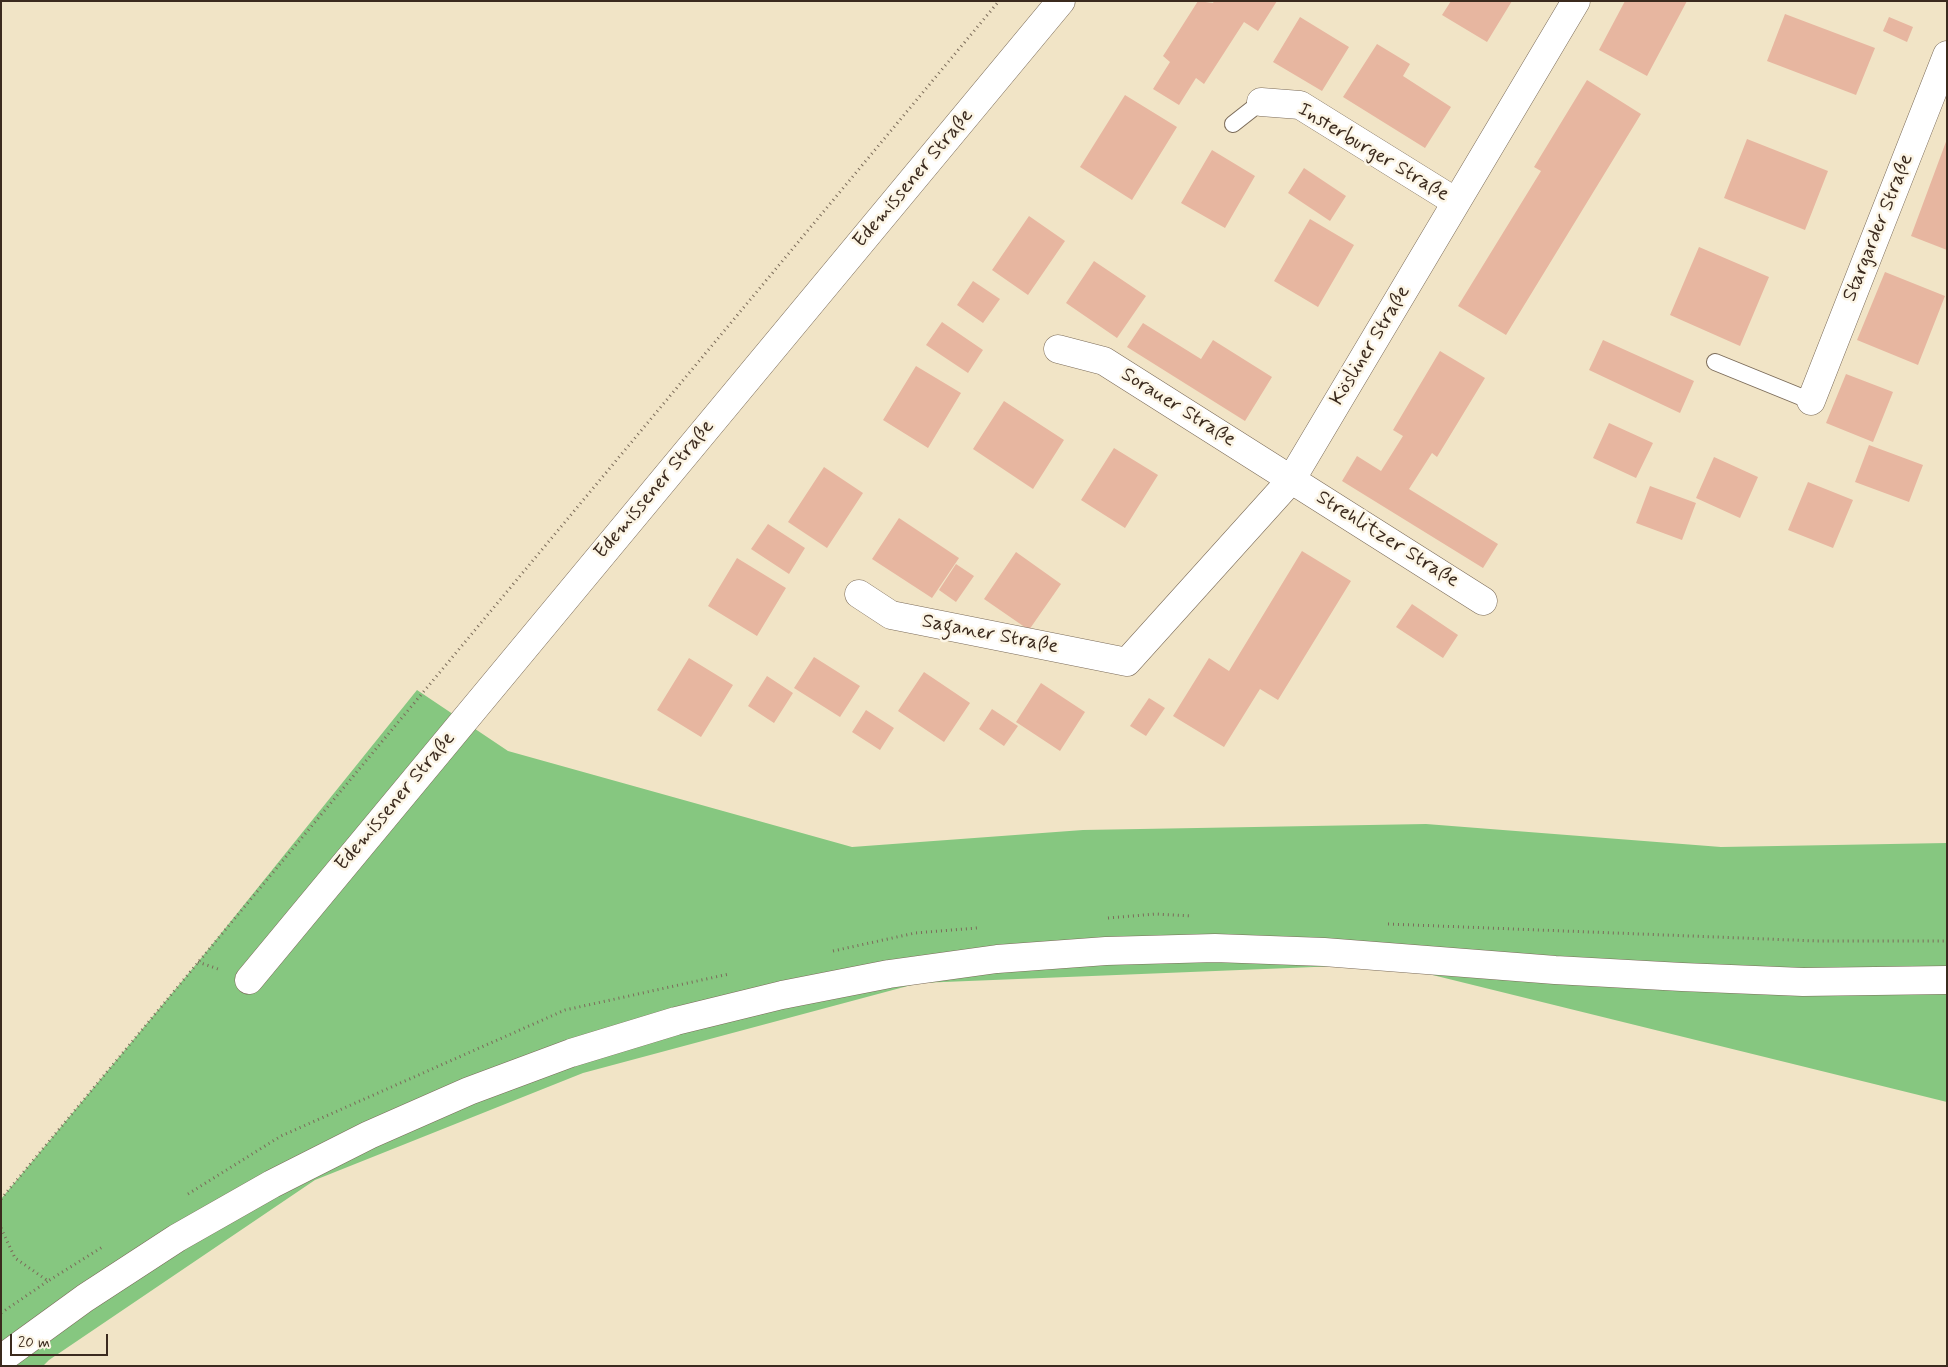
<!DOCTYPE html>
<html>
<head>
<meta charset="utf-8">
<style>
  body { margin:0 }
  #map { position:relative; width:1948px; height:1367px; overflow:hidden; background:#f1e4c6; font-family:Mynerve,sans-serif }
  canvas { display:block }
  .frame { position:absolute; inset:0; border:2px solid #3b2a1e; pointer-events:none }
  .scale { position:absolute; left:10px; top:1334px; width:98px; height:22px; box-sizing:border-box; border:2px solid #3b2a1e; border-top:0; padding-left:6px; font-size:15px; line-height:18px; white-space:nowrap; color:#3b2a1e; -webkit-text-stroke:4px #fcf5e5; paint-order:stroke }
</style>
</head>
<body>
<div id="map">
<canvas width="1948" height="1367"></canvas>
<div class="frame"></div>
<div class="scale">20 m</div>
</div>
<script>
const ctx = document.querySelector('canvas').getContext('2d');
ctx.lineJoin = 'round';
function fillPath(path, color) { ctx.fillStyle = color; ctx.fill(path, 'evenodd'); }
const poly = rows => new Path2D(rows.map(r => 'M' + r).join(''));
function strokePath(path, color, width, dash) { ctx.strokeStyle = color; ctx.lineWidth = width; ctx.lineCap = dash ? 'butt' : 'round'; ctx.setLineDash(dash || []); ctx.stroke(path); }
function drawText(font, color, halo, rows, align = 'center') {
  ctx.font = font + ' Mynerve,sans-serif'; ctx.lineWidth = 5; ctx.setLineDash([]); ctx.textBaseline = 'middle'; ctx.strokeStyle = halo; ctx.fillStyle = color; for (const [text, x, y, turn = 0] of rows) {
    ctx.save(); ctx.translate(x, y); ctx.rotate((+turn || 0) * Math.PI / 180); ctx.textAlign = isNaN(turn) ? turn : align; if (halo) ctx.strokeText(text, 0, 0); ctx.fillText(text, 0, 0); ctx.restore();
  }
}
fillPath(poly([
  [417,690,508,751,852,847,1083,830,1426,824,1721,847,1947,843,1947,1102,1388,964,919,983,583,1073,315,1180,49,1360,43,1366,1,1366,1,1199,198,962]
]), '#86c780');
fillPath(poly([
  [1198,1,1213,3,1214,1,1277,1,1258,31,1244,22,1204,84,1196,78,1179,105,1153,89,1170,62,1163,56],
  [1451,1,1512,1,1487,42,1442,15],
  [1625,1,1687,1,1647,76,1599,50],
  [1785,14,1875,48,1856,95,1767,61],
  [1300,17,1349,47,1322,91,1273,62],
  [1889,17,1913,27,1907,42,1883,31],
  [1377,44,1410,64,1403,76,1451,107,1425,148,1343,97],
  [1587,80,1641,114,1506,335,1458,306,1541,171,1534,167],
  [1125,95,1177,127,1132,200,1080,167],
  [1747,139,1828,171,1805,230,1724,198],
  [1947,139,1947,250,1911,236],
  [1212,150,1255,176,1225,228,1181,203],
  [1304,168,1346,196,1330,221,1288,193],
  [1029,216,1065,241,1028,295,992,270],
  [1310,219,1354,245,1318,307,1274,281],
  [1699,247,1769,277,1740,346,1670,315],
  [1094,261,1146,296,1117,338,1066,303],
  [1885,272,1945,296,1918,365,1857,340],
  [973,281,1000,299,983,323,957,305],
  [942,322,983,350,968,373,926,345],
  [1143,323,1201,359,1213,340,1272,377,1245,421,1127,347],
  [1603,340,1694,381,1680,413,1589,370],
  [1440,351,1485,378,1437,457,1432,453,1409,489,1498,544,1483,568,1342,481,1357,456,1381,471,1403,436,1393,430],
  [916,366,961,393,928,448,883,420],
  [1846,374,1893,392,1873,442,1826,423],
  [1004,401,1064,440,1033,489,973,449],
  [1609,423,1653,443,1636,478,1593,458],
  [1869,445,1923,465,1909,502,1855,482],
  [1114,448,1158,475,1125,528,1081,500],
  [1714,457,1758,477,1740,518,1696,498],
  [824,467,863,493,827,548,788,522],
  [1808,482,1853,500,1833,548,1788,530],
  [1650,486,1696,503,1682,540,1636,523],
  [899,518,959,558,932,598,872,559],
  [768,524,805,548,789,574,751,549],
  [1302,551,1351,581,1278,700,1260,689,1224,747,1173,716,1209,658,1229,671],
  [1016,552,1061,584,1029,630,984,599],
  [737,558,786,588,757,636,708,606],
  [956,564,974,576,956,602,939,590],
  [1412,604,1458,635,1443,658,1396,627],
  [814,657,860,686,840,717,794,688],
  [689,658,733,685,701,737,657,710],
  [924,672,970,703,944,742,898,711],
  [767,676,793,693,774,723,748,706],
  [1041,683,1085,712,1060,751,1016,722],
  [1149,698,1165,708,1146,736,1130,726],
  [992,709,1018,726,1004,746,979,729],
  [866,710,894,728,880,750,852,732]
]), '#e7b6a0');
const lane = poly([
  [1233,124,1261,102],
  [1715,362,1811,401]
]);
const street = poly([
  [1261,102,1300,105,1456,202],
  [1058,349,1104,361,1483,601],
  [1811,401,1947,55],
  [859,594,891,615,1127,662,1291,480,1576,1],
  [249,980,1061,1]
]);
const primary = poly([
  [1,1359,85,1298,177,1238,272,1184,369,1135,469,1091,571,1053,676,1021,782,995,889,974,997,959,1106,951,1215,948,1324,952,1555,970,1682,977,1803,982,1947,980]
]);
strokePath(lane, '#7b6b59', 18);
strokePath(street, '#7b6b59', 29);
strokePath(primary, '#7b6b59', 29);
strokePath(poly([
  [1108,918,1156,914,1192,916],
  [1388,924,1817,941,1947,941],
  [833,951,915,933,977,928],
  [198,962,221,970],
  [188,1194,281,1136,565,1010,729,974],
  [1,1199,999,1],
  [1,1228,15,1258,48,1281,104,1246],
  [1,1313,48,1281]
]), '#7b6b59', 3, [1, 4]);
strokePath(lane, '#fff', 16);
strokePath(street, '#fff', 28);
strokePath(primary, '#fff', 28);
drawText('20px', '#3b2a1e', '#fcf5e5', [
  ["Insterburger Straße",1373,153,31],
  ["Edemissener Straße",914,179,-50],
  ["Stargarder Straße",1879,228,-68],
  ["Kösliner Straße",1371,346,-59],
  ["Sorauer Straße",1178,408,32],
  ["Edemissener Straße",655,490,-50],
  ["Strehlitzer Straße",1387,540,32],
  ["Saganer Straße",990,635,11],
  ["Edemissener Straße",396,802,-50]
]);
</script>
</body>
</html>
